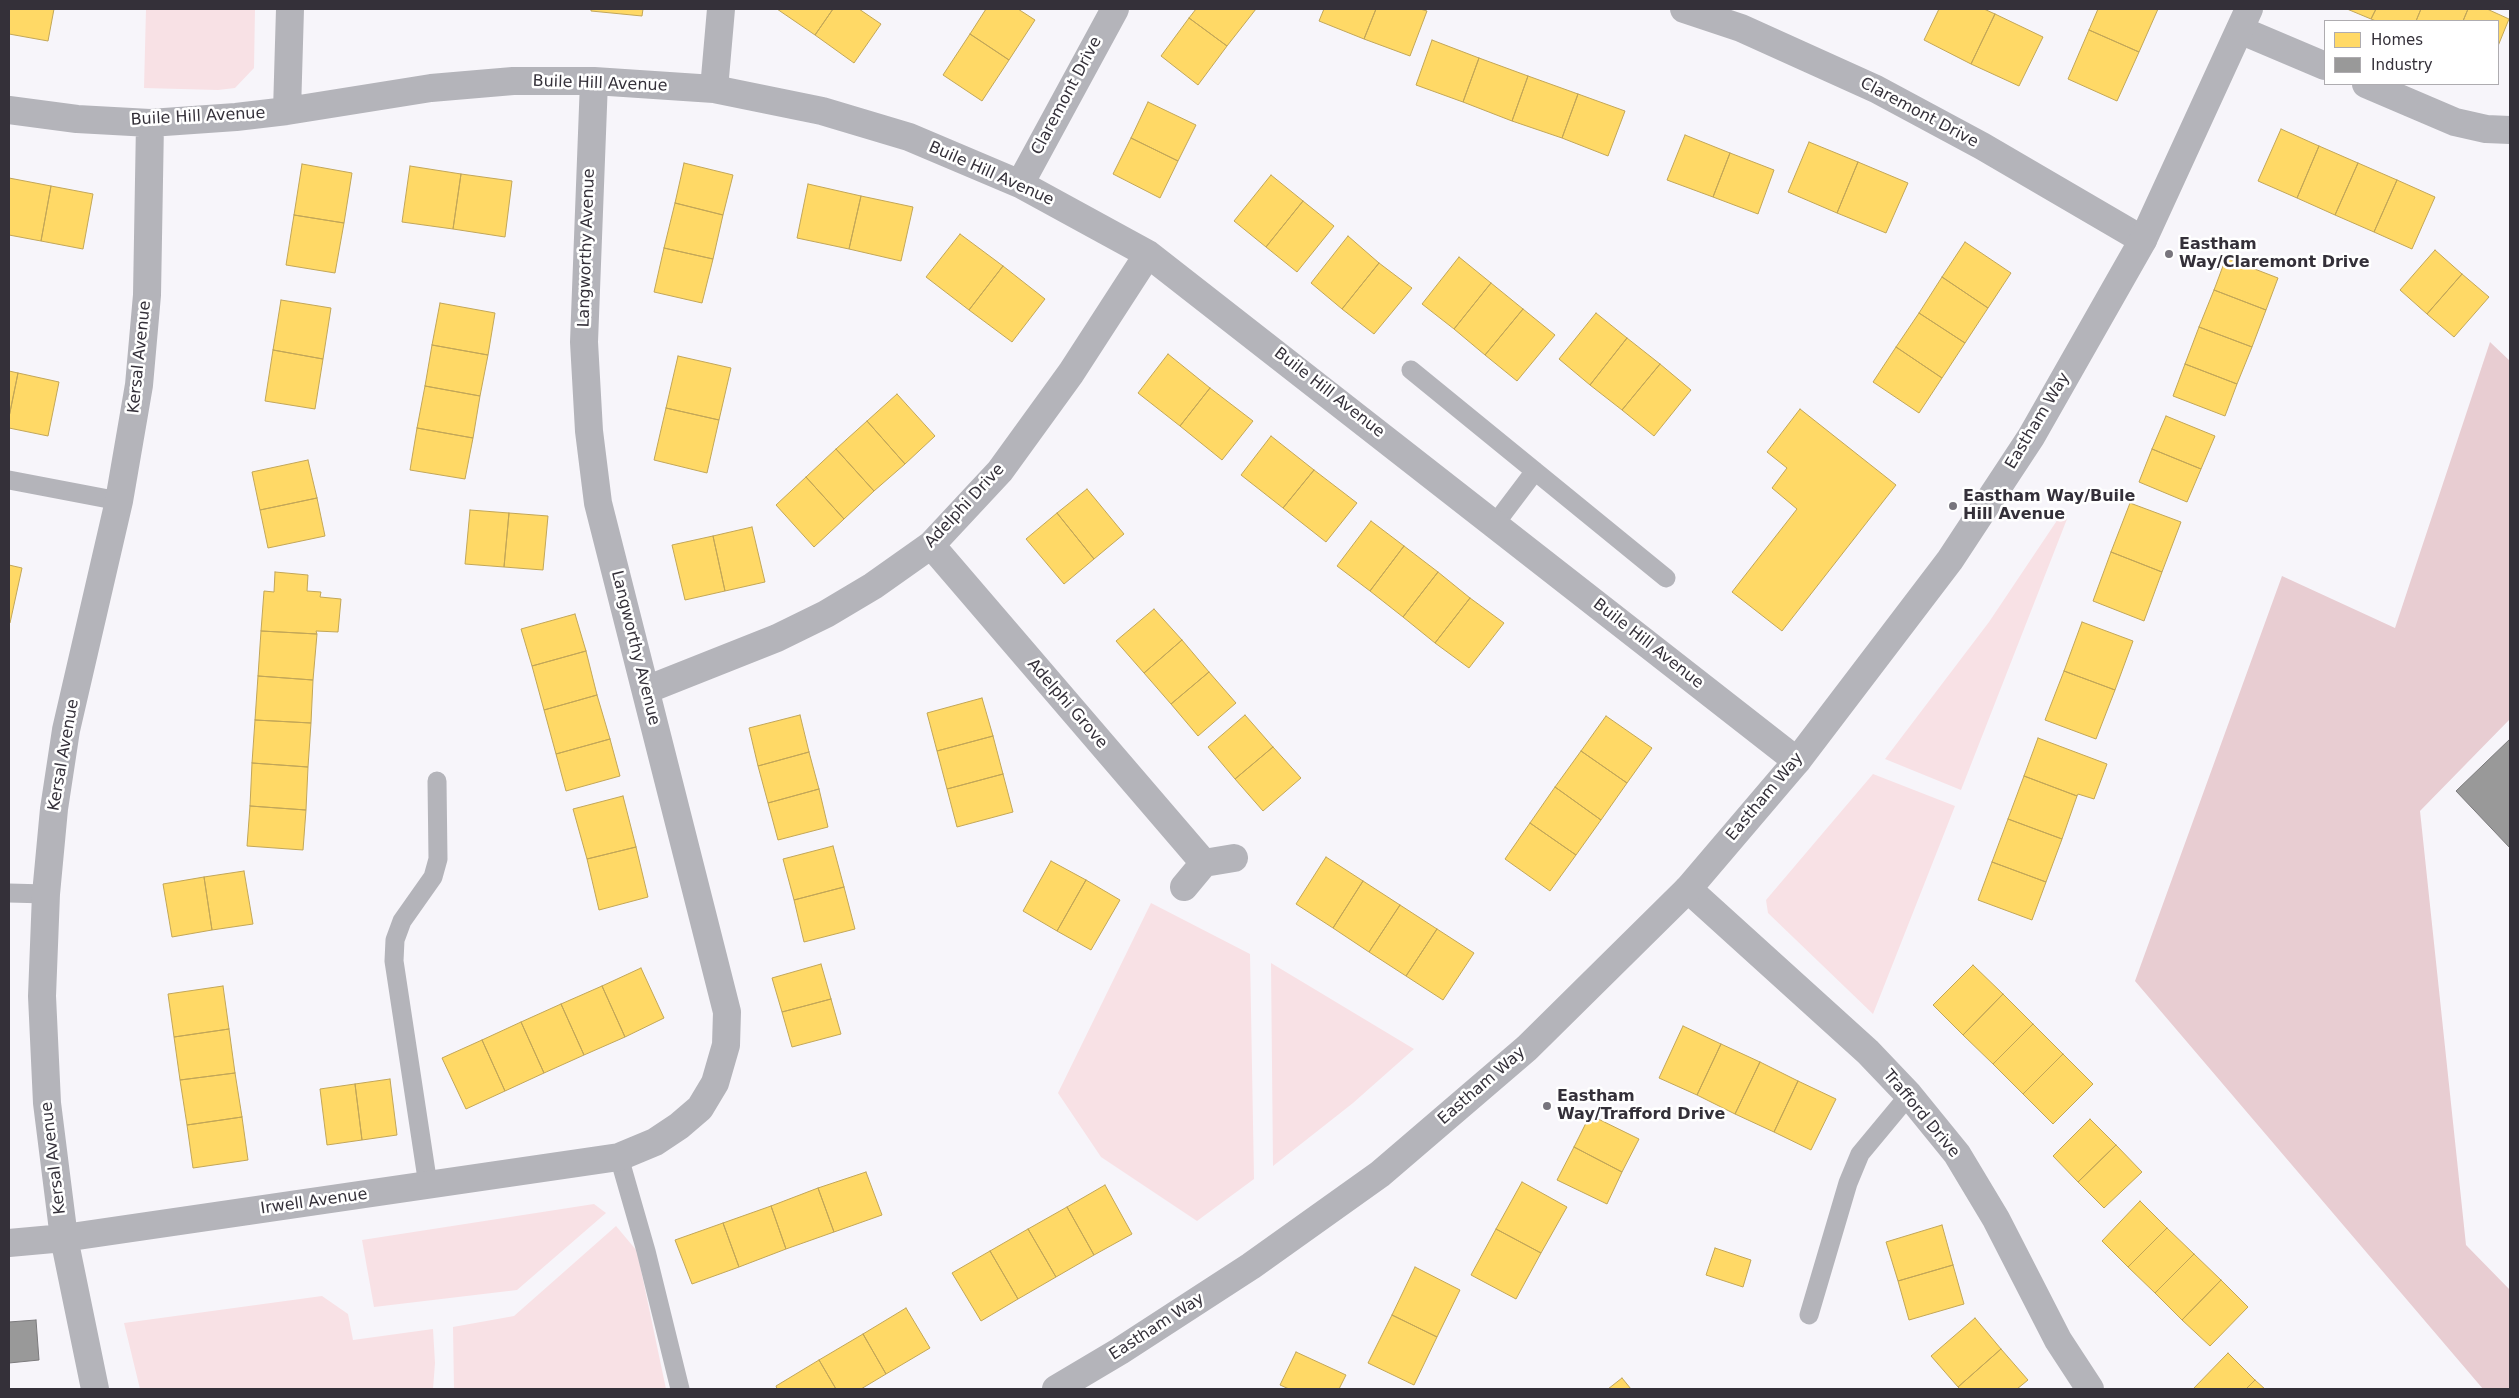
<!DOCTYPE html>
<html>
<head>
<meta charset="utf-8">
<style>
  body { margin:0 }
  #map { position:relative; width:2519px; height:1398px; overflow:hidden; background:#f7f5fa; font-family:"DejaVu Sans",sans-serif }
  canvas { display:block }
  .frame { position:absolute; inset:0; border:10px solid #343039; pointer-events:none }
  .legend { position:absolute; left:2324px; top:20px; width:175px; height:65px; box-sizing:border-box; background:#fff; border:1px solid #aeacb0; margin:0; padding:6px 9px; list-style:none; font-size:15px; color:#343039 }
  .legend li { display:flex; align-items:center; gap:10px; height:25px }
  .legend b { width:25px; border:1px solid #aeacb0 }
</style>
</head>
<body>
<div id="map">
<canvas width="2519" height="1398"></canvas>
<div class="frame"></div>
<ul class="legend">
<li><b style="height:14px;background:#ffd966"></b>Homes</li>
<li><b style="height:14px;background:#999"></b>Industry</li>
</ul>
</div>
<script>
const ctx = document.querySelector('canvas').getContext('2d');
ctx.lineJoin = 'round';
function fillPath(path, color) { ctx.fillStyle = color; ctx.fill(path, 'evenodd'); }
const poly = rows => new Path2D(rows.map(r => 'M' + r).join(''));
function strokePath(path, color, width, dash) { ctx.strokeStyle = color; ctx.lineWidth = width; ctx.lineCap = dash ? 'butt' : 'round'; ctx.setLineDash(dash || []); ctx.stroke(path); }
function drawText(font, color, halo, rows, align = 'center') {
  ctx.font = font + ' "DejaVu Sans",sans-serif'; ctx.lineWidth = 5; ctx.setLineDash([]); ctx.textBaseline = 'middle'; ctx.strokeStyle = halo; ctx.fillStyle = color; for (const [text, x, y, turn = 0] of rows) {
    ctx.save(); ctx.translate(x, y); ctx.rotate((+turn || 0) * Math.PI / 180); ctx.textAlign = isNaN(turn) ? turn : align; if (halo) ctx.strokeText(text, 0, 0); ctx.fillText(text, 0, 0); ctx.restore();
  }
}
fillPath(poly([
  [146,9,255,9,254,68,235,88,218,90,144,88],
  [2060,516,2067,519,1961,790,1885,759,1989,622],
  [1873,774,1955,806,1873,1014,1768,913,1766,900],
  [1151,903,1250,954,1254,1179,1197,1221,1101,1157,1058,1093],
  [1271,963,1414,1049,1353,1103,1273,1166],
  [594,1204,606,1213,517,1290,374,1307,362,1240],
  [616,1226,637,1251,666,1389,454,1389,453,1327,514,1316],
  [322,1296,348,1314,353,1340,433,1329,435,1363,433,1389,140,1389,124,1323]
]), '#f8e1e5');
fillPath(poly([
  [2490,342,2510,361,2510,719,2420,811,2466,1245,2510,1290,2510,1389,2483,1389,2135,981,2282,576,2395,628]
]), '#e8cdd2');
const homes = poly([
  [9,9,54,9,48,41,9,34,9,9],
  [591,9,643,9,642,16,591,11,591,9],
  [777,9,833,9,815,35,777,9],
  [833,9,859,9,881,24,854,63,815,35,833,9],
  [986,9,1018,9,1035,20,1009,60,970,34,986,9],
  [1196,9,1256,9,1227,46,1189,18,1196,9],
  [1324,9,1376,9,1364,39,1319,21,1324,9],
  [1376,9,1420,9,1427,11,1410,56,1364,39,1376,9],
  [1939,9,1984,9,1995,14,1971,64,1924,40,1939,9],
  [2098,9,2158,9,2139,52,2089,30,2098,9],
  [2347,9,2376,9,2371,19,2347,9],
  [2376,9,2421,9,2416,21,2376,21,2371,19,2376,9],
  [2421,9,2468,9,2463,21,2416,21,2421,9],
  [2468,9,2487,9,2509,19,2498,46,2498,21,2463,21,2468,9],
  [1995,14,2043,37,2019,86,1971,64,1995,14],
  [1189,18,1227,46,1198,85,1161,56,1189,18],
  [2089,30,2139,52,2117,101,2068,79,2089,30],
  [970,34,1009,60,982,101,943,75,970,34],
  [1432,40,1479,58,1463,102,1416,85,1432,40],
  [1479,58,1528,76,1512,121,1463,102,1479,58],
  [1528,76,1578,94,1562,138,1512,121,1528,76],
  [1578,94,1625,111,1608,156,1562,138,1578,94],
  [1148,102,1196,125,1178,161,1131,138,1148,102],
  [2281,129,2319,146,2297,198,2258,181,2281,129],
  [1685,135,1730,153,1713,197,1667,180,1685,135],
  [1131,138,1178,161,1160,198,1113,174,1131,138],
  [1809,142,1858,162,1837,213,1788,192,1809,142],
  [2319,146,2358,163,2335,215,2297,198,2319,146],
  [1730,153,1774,170,1758,214,1713,197,1730,153],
  [1858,162,1908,183,1886,233,1837,213,1858,162],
  [684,163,733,175,723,215,675,203,684,163],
  [2358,163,2397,180,2374,232,2335,215,2358,163],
  [302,164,352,173,344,223,294,215,302,164],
  [410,166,461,174,453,229,402,222,410,166],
  [461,174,512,181,505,237,453,229,461,174],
  [1271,175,1303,201,1266,247,1234,221,1271,175],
  [9,178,51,186,41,241,9,235,9,178],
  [2397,180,2435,197,2412,249,2374,232,2397,180],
  [808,184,861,196,849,249,797,238,808,184],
  [51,186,93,194,83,249,41,241,51,186],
  [861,196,913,207,901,261,849,249,861,196],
  [1303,201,1334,226,1297,272,1266,247,1303,201],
  [675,203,723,215,713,259,664,248,675,203],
  [294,215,344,223,335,273,286,265,294,215],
  [960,234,1003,266,969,310,926,277,960,234],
  [1348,236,1379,263,1342,309,1311,283,1348,236],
  [1965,242,2011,273,1988,308,1942,277,1965,242],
  [664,248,713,259,702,303,654,292,664,248],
  [2435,250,2462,274,2427,314,2400,290,2435,250],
  [1459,257,1491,283,1454,329,1422,304,1459,257],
  [2226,258,2278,278,2266,310,2214,290,2226,258],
  [1379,263,1412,288,1374,334,1342,309,1379,263],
  [1003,266,1045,299,1012,342,969,310,1003,266],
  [2462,274,2489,297,2454,337,2427,314,2462,274],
  [1942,277,1988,308,1965,343,1919,313,1942,277],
  [1491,283,1523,309,1485,355,1454,329,1491,283],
  [2214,290,2266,310,2252,347,2199,327,2214,290],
  [281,300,331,308,323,359,273,350,281,300],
  [440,303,495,313,488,355,432,345,440,303],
  [1523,309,1555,335,1517,381,1485,355,1523,309],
  [1596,313,1627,338,1590,385,1559,359,1596,313],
  [1919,313,1965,343,1942,378,1896,347,1919,313],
  [2199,327,2252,347,2237,384,2185,364,2199,327],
  [1627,338,1660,364,1622,410,1590,385,1627,338],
  [432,345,488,355,480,396,425,386,432,345],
  [1896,347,1942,378,1919,413,1873,382,1896,347],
  [273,350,323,359,315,409,265,401,273,350],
  [1168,354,1210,388,1180,426,1138,393,1168,354],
  [678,356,731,368,719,420,666,408,678,356],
  [1660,364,1691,390,1654,436,1622,410,1660,364],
  [2185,364,2237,384,2225,416,2173,396,2185,364],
  [9,371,18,373,9,417,9,371],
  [18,373,59,382,48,436,9,428,9,417,18,373],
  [425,386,480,396,473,438,417,428,425,386],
  [1210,388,1253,421,1222,460,1180,426,1210,388],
  [897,394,935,436,905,464,867,421,897,394],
  [666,408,719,420,707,473,654,460,666,408],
  [1800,409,1896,485,1782,631,1732,592,1797,509,1772,488,1787,468,1767,452,1800,409],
  [2166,416,2215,436,2201,469,2152,449,2166,416],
  [867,421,905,464,874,491,836,449,867,421],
  [417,428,473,438,465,479,410,470,417,428],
  [1271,436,1314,470,1283,508,1241,475,1271,436],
  [836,449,874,491,844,519,806,477,836,449],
  [2152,449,2201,469,2187,502,2139,482,2152,449],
  [308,460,317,498,260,510,252,472,308,460],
  [1314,470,1357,503,1326,542,1283,508,1314,470],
  [806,477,844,519,814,547,776,505,806,477],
  [1087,489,1124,534,1094,559,1057,513,1087,489],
  [317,498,325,536,268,548,260,510,317,498],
  [2130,503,2181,522,2162,572,2111,552,2130,503],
  [470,510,509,513,504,567,465,564,470,510],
  [509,513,548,516,543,570,504,567,509,513],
  [1057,513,1094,559,1064,584,1026,539,1057,513],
  [1371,521,1404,546,1370,591,1337,566,1371,521],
  [752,527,765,582,725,591,713,536,752,527],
  [713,536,725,591,685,600,672,545,713,536],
  [1404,546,1438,572,1403,617,1370,591,1404,546],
  [2111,552,2162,572,2144,621,2093,601,2111,552],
  [9,565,22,568,10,623,9,622,9,565],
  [275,572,308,575,307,591,321,592,320,597,341,599,338,632,316,631,317,634,261,631,264,591,274,592,275,572],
  [1438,572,1470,598,1435,643,1403,617,1438,572],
  [1470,598,1504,623,1469,668,1435,643,1470,598],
  [1154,609,1182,640,1144,673,1116,641,1154,609],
  [575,614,586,651,532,666,521,629,575,614],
  [2082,622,2133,641,2115,690,2064,671,2082,622],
  [261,631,317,634,313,680,258,676,261,631],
  [1182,640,1209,672,1171,704,1144,673,1182,640],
  [586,651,597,695,544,710,532,666,586,651],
  [2064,671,2115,690,2096,739,2045,720,2064,671],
  [1209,672,1236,703,1198,736,1171,704,1209,672],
  [258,676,313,680,311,723,255,720,258,676],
  [597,695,610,739,556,754,544,710,597,695],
  [982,698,993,736,937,751,927,713,982,698],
  [800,715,809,752,758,766,749,728,800,715],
  [1245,715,1273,747,1235,779,1208,747,1245,715],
  [1606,716,1652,748,1627,783,1581,751,1606,716],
  [255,720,311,723,308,767,252,763,255,720],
  [993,736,1003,774,947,789,937,751,993,736],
  [2038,738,2107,764,2094,799,2078,794,2077,796,2024,776,2038,738],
  [610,739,620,776,566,791,556,754,610,739],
  [1273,747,1301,778,1263,811,1235,779,1273,747],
  [1581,751,1627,783,1601,820,1555,787,1581,751],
  [809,752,819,789,768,803,758,766,809,752],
  [252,763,308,767,306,810,250,806,252,763],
  [1003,774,1013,812,957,827,947,789,1003,774],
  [2024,776,2077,796,2062,839,2008,819,2024,776],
  [1555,787,1601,820,1576,855,1530,823,1555,787],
  [819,789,828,827,778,840,768,803,819,789],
  [623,796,636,847,587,859,573,809,623,796],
  [250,806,306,810,303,850,247,846,250,806],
  [2008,819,2062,839,2046,882,1992,862,2008,819],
  [1530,823,1576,855,1550,891,1505,859,1530,823],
  [833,846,844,887,794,900,783,859,833,846],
  [636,847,648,897,599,910,587,859,636,847],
  [1326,857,1363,881,1333,928,1296,904,1326,857],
  [1051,861,1086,880,1057,931,1023,911,1051,861],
  [1992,862,2046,882,2032,920,1978,900,1992,862],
  [244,871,253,924,212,930,204,877,244,871],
  [204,877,212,930,172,937,163,884,204,877],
  [1086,880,1120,900,1091,950,1057,931,1086,880],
  [1363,881,1400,905,1369,952,1333,928,1363,881],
  [844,887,855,929,804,942,794,900,844,887],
  [1400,905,1437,929,1406,976,1369,952,1400,905],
  [1437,929,1474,953,1443,1000,1406,976,1437,929],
  [821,964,831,999,782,1012,772,978,821,964],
  [1973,965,2003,994,1963,1035,1933,1005,1973,965],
  [641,968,664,1018,625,1037,602,986,641,968],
  [223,986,229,1029,174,1037,168,994,223,986],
  [602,986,625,1037,584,1055,561,1004,602,986],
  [2003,994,2033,1024,1993,1064,1963,1035,2003,994],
  [831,999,841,1034,792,1047,782,1012,831,999],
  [561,1004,584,1055,544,1073,521,1022,561,1004],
  [521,1022,544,1073,505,1091,482,1040,521,1022],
  [2033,1024,2063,1054,2023,1094,1993,1064,2033,1024],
  [1683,1026,1721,1044,1697,1095,1659,1078,1683,1026],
  [229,1029,235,1073,180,1080,174,1037,229,1029],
  [482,1040,505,1091,466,1109,442,1058,482,1040],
  [1721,1044,1760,1062,1735,1114,1697,1095,1721,1044],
  [2063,1054,2093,1084,2053,1124,2023,1094,2063,1054],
  [1760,1062,1798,1081,1774,1132,1735,1114,1760,1062],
  [235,1073,242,1117,187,1125,180,1080,235,1073],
  [390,1079,397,1135,362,1140,355,1084,390,1079],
  [1798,1081,1836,1099,1811,1150,1774,1132,1798,1081],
  [355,1084,362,1140,327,1145,320,1089,355,1084],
  [1590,1115,1639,1139,1622,1172,1574,1147,1590,1115],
  [242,1117,248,1160,193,1168,187,1125,242,1117],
  [2090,1119,2116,1145,2078,1182,2053,1156,2090,1119],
  [2116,1145,2142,1172,2104,1208,2078,1182,2116,1145],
  [1574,1147,1622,1172,1607,1204,1557,1180,1574,1147],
  [866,1172,882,1215,834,1232,818,1188,866,1172],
  [1522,1182,1567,1207,1541,1253,1496,1229,1522,1182],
  [1105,1185,1132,1234,1094,1255,1067,1207,1105,1185],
  [818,1188,834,1232,786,1249,771,1206,818,1188],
  [2140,1201,2167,1228,2128,1267,2102,1241,2140,1201],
  [771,1206,786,1249,739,1267,723,1223,771,1206],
  [1067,1207,1094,1255,1056,1277,1028,1229,1067,1207],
  [723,1223,739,1267,692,1284,675,1240,723,1223],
  [1942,1225,1953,1265,1898,1281,1886,1242,1942,1225],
  [2167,1228,2194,1254,2155,1293,2128,1267,2167,1228],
  [1028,1229,1056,1277,1018,1299,990,1251,1028,1229],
  [1496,1229,1541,1253,1516,1299,1471,1275,1496,1229],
  [1715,1248,1751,1260,1743,1287,1706,1275,1715,1248],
  [990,1251,1018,1299,981,1321,952,1273,990,1251],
  [2194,1254,2221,1280,2182,1320,2155,1293,2194,1254],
  [1953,1265,1964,1304,1909,1320,1898,1281,1953,1265],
  [1415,1267,1460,1290,1437,1337,1392,1315,1415,1267],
  [2221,1280,2248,1307,2210,1346,2182,1320,2221,1280],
  [906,1308,930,1348,886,1374,863,1334,906,1308],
  [1392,1315,1437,1337,1414,1385,1368,1363,1392,1315],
  [1975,1318,2001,1349,1958,1387,1931,1356,1975,1318],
  [863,1334,886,1374,861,1389,836,1389,819,1360,863,1334],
  [2001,1349,2028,1380,2017,1389,1960,1389,1958,1387,2001,1349],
  [1296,1352,1346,1375,1339,1389,1289,1389,1280,1385,1296,1352],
  [2228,1353,2255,1380,2246,1389,2193,1389,2228,1353],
  [819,1360,836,1389,777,1389,776,1386,819,1360],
  [1622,1378,1631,1389,1608,1389,1622,1378],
  [2255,1380,2265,1389,2246,1389,2255,1380]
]);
fillPath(homes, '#ffd966');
strokePath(homes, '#c2a658', 1);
const industry = poly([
  [2510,739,2510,848,2456,791,2510,739],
  [36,1320,39,1360,9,1363,9,1322,36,1320]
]);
fillPath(industry, '#999');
strokePath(industry, '#7b7a7c', 1);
strokePath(poly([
  [1411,370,1666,578],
  [9,480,119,501],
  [1495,524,1535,471],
  [9,893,46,894],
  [619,1157,646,1251,680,1389],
  [428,1185,394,961,395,940,402,921,433,877,438,859,437,781],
  [1809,1315,1848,1183,1860,1154,1909,1095]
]), '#b4b4ba', 19);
strokePath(poly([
  [1684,9,1741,28,1876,89,1982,146,2143,240],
  [2240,30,2325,66],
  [2366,84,2455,122,2486,129,2510,130],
  [714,89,721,9],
  [9,110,77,119,150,123,236,117,287,111,431,88,513,81,594,81,714,89,822,111,909,137,1020,184,1148,254,1797,761],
  [287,111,290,9],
  [1020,184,1115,9],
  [931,545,1204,863],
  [646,690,777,638,826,614,873,586,931,545,1000,471,1071,373,1148,254],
  [1184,887,1204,863,1234,858],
  [1688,889,1868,1052,1909,1095,1957,1154,1996,1219,2058,1340,2090,1389],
  [9,1243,64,1238,619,1157,655,1142,679,1126,700,1108,715,1083,726,1045,727,1012,598,503,589,431,584,342,594,81],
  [95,1389,64,1238,47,1103,42,996,46,894,54,809,66,730,119,501,139,385,147,295,150,123]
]), '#b4b4ba', 28);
strokePath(poly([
  [1056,1389,1120,1351,1251,1266,1380,1174,1527,1048,1688,889,1797,761,1950,560,2031,437,2143,240,2249,9]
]), '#b4b4ba', 28);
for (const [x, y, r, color] of [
  [2169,254,5,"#78757d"],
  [1953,506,5,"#78757d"],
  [1547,1106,5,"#78757d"]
]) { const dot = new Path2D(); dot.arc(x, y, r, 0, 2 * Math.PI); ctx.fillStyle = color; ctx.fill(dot); strokePath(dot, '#fff', 2); }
drawText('16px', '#343039', '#fff', [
  ["Buile Hill Avenue",600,84,2],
  ["Claremont Drive",1067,96,-62],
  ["Claremont Drive",1919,113,28],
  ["Buile Hill Avenue",198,117,-3],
  ["Buile Hill Avenue",991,174,24],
  ["Langworthy Avenue",587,248,-88],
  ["Kersal Avenue",140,357,-84],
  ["Buile Hill Avenue",1329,393,38],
  ["Eastham Way",2038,421,-59],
  ["Adelphi Drive",965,506,-47],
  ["Buile Hill Avenue",1648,644,38],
  ["Langworthy Avenue",635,648,76],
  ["Adelphi Grove",1067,704,49],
  ["Kersal Avenue",64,755,-80],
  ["Eastham Way",1765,797,-50],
  ["Eastham Way",1482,1086,-41],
  ["Trafford Drive",1921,1114,50],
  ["Kersal Avenue",54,1158,-97],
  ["Irwell Avenue",314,1202,-8],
  ["Eastham Way",1157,1327,-33]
]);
drawText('bold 16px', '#343039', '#fff', [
  ["Eastham",2179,245],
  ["Way/Claremont Drive",2179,263],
  ["Eastham Way/Buile",1963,497],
  ["Hill Avenue",1963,515],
  ["Eastham",1557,1097],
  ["Way/Trafford Drive",1557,1115]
], 'left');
</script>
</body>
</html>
